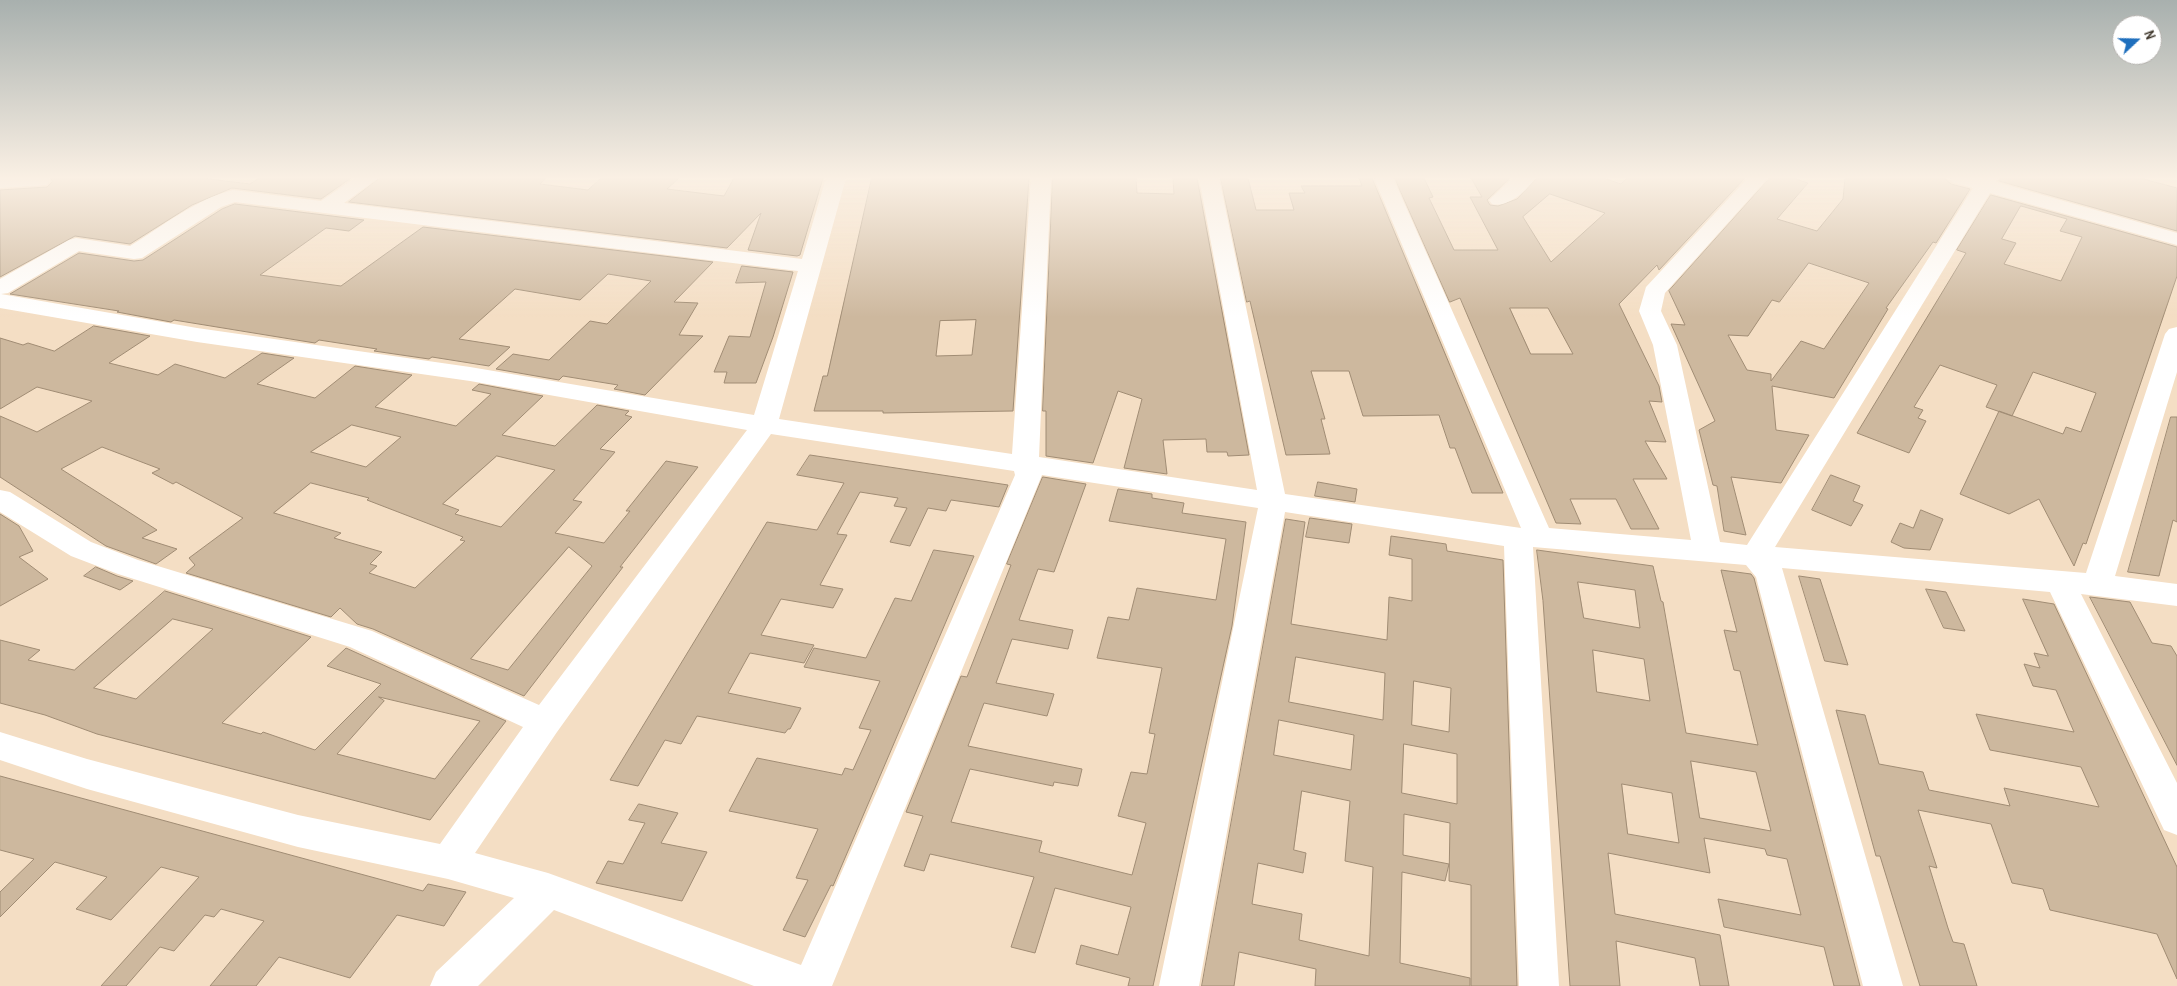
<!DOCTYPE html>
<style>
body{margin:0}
#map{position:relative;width:2177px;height:986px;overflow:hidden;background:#f4dec4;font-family:"Archivo Narrow",sans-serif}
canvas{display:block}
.north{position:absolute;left:2112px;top:15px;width:50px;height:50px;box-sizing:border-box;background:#fff;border:1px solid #b3b0ac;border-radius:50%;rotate:69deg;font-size:14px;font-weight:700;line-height:20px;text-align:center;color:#423a2f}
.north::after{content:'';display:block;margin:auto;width:18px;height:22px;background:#1f6fbd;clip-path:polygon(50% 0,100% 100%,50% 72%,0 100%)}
</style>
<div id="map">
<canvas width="2177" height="986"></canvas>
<div class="north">N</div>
</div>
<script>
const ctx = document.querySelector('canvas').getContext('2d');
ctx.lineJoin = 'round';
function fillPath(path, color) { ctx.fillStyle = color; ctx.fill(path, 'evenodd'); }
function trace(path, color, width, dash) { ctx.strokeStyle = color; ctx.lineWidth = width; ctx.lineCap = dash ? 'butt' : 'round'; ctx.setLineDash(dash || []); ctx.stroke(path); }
const building = new Path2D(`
 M 51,178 L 201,178 L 250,184 L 259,178 L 351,178 L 321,199 L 232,188 L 192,205 L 130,244 L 75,236 L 0,277 L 0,190 L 47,187 L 52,182 Z
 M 380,178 L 546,178 L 540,184 L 588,190 L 601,178 L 679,178 L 667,189 L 724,196 L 734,178 L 823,178 L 800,255 L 797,256 L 748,250 L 761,213 L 727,248 L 349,202 Z
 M 872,178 L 1029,178 L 1013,411 L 883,413 L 883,411 L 814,411 L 823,376 L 827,376 ZM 976,320 L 972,355 L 936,356 L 940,321 Z
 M 1053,178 L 1136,178 L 1137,193 L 1174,194 L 1173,178 L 1197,178 L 1249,455 L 1228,456 L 1227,452 L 1207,452 L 1206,439 L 1163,440 L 1167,474 L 1124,468 L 1142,399 L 1118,391 L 1093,463 L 1046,456 L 1046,411 L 1043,411 Z
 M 1221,178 L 1248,178 L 1256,210 L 1294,210 L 1289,193 L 1305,193 L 1301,186 L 1362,186 L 1359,178 L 1372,178 L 1503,493 L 1472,493 L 1455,448 L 1450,448 L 1439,415 L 1363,416 L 1349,371 L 1311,371 L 1325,419 L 1321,419 L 1330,454 L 1286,455 L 1250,301 L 1247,302 Z
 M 1395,178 L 1424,178 L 1433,197 L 1429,198 L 1454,250 L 1498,250 L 1470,197 L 1482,197 L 1471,178 L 1510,178 L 1487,200 L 1490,205 L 1498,206 L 1517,199 L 1537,178 L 1604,178 L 1621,184 L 1627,178 L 1745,178 L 1659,270 L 1657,265 L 1619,304 L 1659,386 L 1662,402 L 1649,401 L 1666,442 L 1645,441 L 1667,479 L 1633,479 L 1659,529 L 1631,529 L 1616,499 L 1570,499 L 1581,524 L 1556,523 L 1460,298 L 1450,302 ZM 1550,194 L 1605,213 L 1551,262 L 1523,217 ZM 1510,308 L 1548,308 L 1573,354 L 1531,354 Z
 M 1770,178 L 1793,178 L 1808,183 L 1777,219 L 1817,231 L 1843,199 L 1845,178 L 1944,178 L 1951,184 L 1970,189 L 1936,243 L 1933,242 L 1886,308 L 1888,309 L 1834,398 L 1772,386 L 1776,430 L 1809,435 L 1781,483 L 1731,477 L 1746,535 L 1724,531 L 1717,486 L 1713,485 L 1699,430 L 1715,421 L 1671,324 L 1685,325 L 1669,291 ZM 1809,263 L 1869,283 L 1824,349 L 1801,341 L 1771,381 L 1771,374 L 1747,370 L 1728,335 L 1748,336 L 1772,300 L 1779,302 Z
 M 2000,178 L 2140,178 L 2177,188 L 2177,231 L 1999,181 Z
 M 1991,195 L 2177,247 L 2177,276 L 2086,544 L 2083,543 L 2074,566 L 2039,499 L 2009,514 L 1960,494 L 1999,411 L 2063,434 L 2066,427 L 2081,432 L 2096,393 L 2033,372 L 2012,416 L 1986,407 L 1997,385 L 1940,365 L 1914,407 L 1923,410 L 1918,418 L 1926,421 L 1909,453 L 1857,433 L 1966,253 L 1957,250 ZM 2021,206 L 2067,219 L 2060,231 L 2082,237 L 2061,281 L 2004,264 L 2016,243 L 2002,239 Z
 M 235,204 L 364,220 L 349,231 L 326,228 L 260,275 L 341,286 L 423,227 L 713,262 L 674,302 L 698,303 L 679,335 L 703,336 L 645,395 L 614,389 L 618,385 L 563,376 L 559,380 L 496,369 L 513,354 L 549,360 L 590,321 L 607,324 L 651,281 L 608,274 L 580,300 L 515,289 L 459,339 L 510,347 L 489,366 L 432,357 L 429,359 L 374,351 L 377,349 L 319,340 L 315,343 L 174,320 L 171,322 L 117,312 L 119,311 L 10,294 L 79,253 L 134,261 L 143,260 L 222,209 Z
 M 742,266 L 793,272 L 773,337 L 756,383 L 724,383 L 727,372 L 714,372 L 729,336 L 750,337 L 766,282 L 736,283 Z
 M 94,326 L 150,336 L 109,363 L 158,375 L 175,364 L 225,378 L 262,353 L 294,358 L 257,384 L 315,398 L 355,366 L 412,375 L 375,407 L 456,426 L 491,394 L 472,390 L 479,384 L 543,396 L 502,435 L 555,446 L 597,405 L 629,411 L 625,415 L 632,417 L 600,449 L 615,452 L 573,500 L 582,502 L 555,533 L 604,543 L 630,511 L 626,511 L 666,461 L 698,467 L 620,567 L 623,567 L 524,696 L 373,629 L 357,624 L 340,608 L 331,617 L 186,573 L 195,565 L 189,558 L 243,518 L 176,482 L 173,484 L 152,473 L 160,469 L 102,447 L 61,469 L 157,530 L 142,538 L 177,549 L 156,564 L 106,546 L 0,477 L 0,416 L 37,432 L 92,401 L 37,387 L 0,409 L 0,338 L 23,345 L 28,343 L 54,351 ZM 352,425 L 401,437 L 366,467 L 311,452 ZM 497,456 L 555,470 L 501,527 L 455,514 L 459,510 L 443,504 ZM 311,483 L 369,498 L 367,500 L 463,537 L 460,540 L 465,541 L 415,588 L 369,573 L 377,566 L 370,564 L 382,552 L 334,538 L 341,533 L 274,513 ZM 569,547 L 592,566 L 508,670 L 471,659 Z
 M 2171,417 L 2177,417 L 2177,522 L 2173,520 L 2159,576 L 2128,572 Z
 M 810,455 L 1008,485 L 999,507 L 951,500 L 946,511 L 928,508 L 910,546 L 890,542 L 907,508 L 894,506 L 898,498 L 860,492 L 837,534 L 847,535 L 820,585 L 843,589 L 833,608 L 781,599 L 761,635 L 814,645 L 804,663 L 750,653 L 728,693 L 801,708 L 790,729 L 788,729 L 785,733 L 697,716 L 681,744 L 665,740 L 638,786 L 610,780 L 767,522 L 817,530 L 844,483 L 797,475 Z
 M 1831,475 L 1860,486 L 1853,501 L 1863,505 L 1851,526 L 1812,510 Z
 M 1043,477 L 1086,484 L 1054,572 L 1038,569 L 1019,620 L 1073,630 L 1068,649 L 1012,639 L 996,683 L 1054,694 L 1047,716 L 984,703 L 968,746 L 1082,769 L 1078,786 L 1054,782 L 1053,786 L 970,769 L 951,822 L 1042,841 L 1039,852 L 1132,875 L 1146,823 L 1118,816 L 1131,772 L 1147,774 L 1155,734 L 1149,733 L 1162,668 L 1097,658 L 1108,617 L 1129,620 L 1137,588 L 1216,600 L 1226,539 L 1109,521 L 1118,489 L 1152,494 L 1152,498 L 1184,503 L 1182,513 L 1246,522 L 1232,626 L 1153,986 L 1128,986 L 1130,978 L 1076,964 L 1081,945 L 1118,955 L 1131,907 L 1055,888 L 1035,953 L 1011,947 L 1034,877 L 930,854 L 924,871 L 904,866 L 923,816 L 906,812 L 961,676 L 967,677 L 1011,565 L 1007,564 Z
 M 1318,482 L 1357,489 L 1355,502 L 1315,496 Z
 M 1921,510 L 1943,519 L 1930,550 L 1904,548 L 1891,542 L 1900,523 L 1913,528 Z
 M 0,514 L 19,526 L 33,551 L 19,557 L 48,579 L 0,606 Z
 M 1310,518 L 1352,524 L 1349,543 L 1306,537 Z
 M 1286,519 L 1305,522 L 1291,624 L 1387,640 L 1389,597 L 1412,601 L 1412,559 L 1389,555 L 1391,536 L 1446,544 L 1447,551 L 1503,560 L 1517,986 L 1471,986 L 1471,885 L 1449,881 L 1450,823 L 1404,814 L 1403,855 L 1449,864 L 1445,881 L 1402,872 L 1400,963 L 1470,978 L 1470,986 L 1315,986 L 1316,969 L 1239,952 L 1234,986 L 1202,986 ZM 1296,657 L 1385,673 L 1383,720 L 1289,702 ZM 1414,681 L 1451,688 L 1449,732 L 1412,725 ZM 1279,720 L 1354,735 L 1351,770 L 1274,755 ZM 1404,744 L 1457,754 L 1457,804 L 1402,793 ZM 1302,791 L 1350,801 L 1345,861 L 1373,867 L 1369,956 L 1299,940 L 1302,914 L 1252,904 L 1258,863 L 1303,873 L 1306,853 L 1294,850 Z
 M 934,550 L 974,556 L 833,886 L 831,885 L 805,937 L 783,930 L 808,880 L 796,878 L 818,829 L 729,811 L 757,758 L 842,775 L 845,768 L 853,770 L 871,730 L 859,728 L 880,681 L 804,667 L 814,648 L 866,658 L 895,598 L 911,601 Z
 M 1537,550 L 1653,566 L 1661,601 L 1663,602 L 1686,733 L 1758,745 L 1740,671 L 1734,670 L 1724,630 L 1737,632 L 1721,570 L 1751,574 L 1754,578 L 1860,986 L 1834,986 L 1824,947 L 1724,927 L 1718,899 L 1801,915 L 1787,859 L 1767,855 L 1765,849 L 1704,838 L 1710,873 L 1608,853 L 1615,914 L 1720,935 L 1729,986 L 1700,986 L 1695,958 L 1616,941 L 1620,986 L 1570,986 L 1543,601 ZM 1578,582 L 1635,590 L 1640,628 L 1584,618 ZM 1593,650 L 1644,659 L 1650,701 L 1597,692 ZM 1691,761 L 1756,772 L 1771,831 L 1700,818 ZM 1622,784 L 1672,793 L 1679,843 L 1628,834 Z
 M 96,567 L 117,576 L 133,581 L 120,590 L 84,576 Z
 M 1799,576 L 1820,579 L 1848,665 L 1825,661 Z
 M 1926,589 L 1946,592 L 1965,631 L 1944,628 Z
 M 165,591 L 311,637 L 222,723 L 261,734 L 263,732 L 315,750 L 381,684 L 327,666 L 346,648 L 506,721 L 430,820 L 97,734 L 45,715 L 0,703 L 0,640 L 40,650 L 28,660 L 74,670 ZM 173,619 L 213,629 L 136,699 L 94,688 ZM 379,697 L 480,721 L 435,779 L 337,754 L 384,701 Z
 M 2090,597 L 2130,602 L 2152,643 L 2171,646 L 2177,656 L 2177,765 Z
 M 2023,599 L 2054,604 L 2177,867 L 2177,979 L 2157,934 L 2050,910 L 2043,889 L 2012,883 L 1991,824 L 1918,810 L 1937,868 L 1929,866 L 1948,928 L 1953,942 L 1964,944 L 1977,986 L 1920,986 L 1880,856 L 1876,856 L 1836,710 L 1865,715 L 1879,764 L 1923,772 L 1929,790 L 2010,806 L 2004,788 L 2099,807 L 2081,767 L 1990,750 L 1976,714 L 2074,732 L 2056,690 L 2033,686 L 2024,664 L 2040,668 L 2034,653 L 2048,656 Z
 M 0,776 L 423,891 L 428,884 L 466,892 L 444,926 L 397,915 L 350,978 L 279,957 L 256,986 L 210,986 L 264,921 L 221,909 L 214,917 L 205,915 L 174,951 L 160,947 L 126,986 L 101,986 L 199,877 L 161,867 L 111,920 L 76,909 L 107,877 L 55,862 L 0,917 L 0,892 L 34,859 L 0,850 Z
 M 639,804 L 678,813 L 661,843 L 707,852 L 682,901 L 596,883 L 608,861 L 623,864 L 645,823 L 629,820 Z`);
fillPath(building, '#cdb89e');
trace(building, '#a08c74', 1);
fillPath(new Path2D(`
 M 0,178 L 48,178 L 50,181 L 47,185 L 0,188 Z
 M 355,178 L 378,178 L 344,203 L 802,259 L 826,178 L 846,178 L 779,419 L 1012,454 L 1031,178 L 1051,178 L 1039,457 L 1257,490 L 1199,178 L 1219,178 L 1285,494 L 1521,528 L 1374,178 L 1393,178 L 1549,528 L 1691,540 L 1653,345 L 1639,311 L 1646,287 L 1748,178 L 1768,178 L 1665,293 L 1661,311 L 1677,345 L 1720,542 L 1747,545 L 1973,188 L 1952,182 L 1950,178 L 1998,178 L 1996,182 L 2177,233 L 2177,245 L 1990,193 L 1775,547 L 2086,573 L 2165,334 L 2169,329 L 2177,327 L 2177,372 L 2115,576 L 2177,584 L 2177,606 L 2081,594 L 2177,783 L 2177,835 L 2164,830 L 2050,592 L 1782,568 L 1903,986 L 1863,986 L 1756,577 L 1746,565 L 1533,547 L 1559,986 L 1519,986 L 1504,546 L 1285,512 L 1199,986 L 1159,986 L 1258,508 L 1042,475 L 832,986 L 754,986 L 554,910 L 478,986 L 430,986 L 436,972 L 514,898 L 448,879 L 298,847 L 87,789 L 0,760 L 0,732 L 87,759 L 298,815 L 440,844 L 523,727 L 350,647 L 118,574 L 71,556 L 0,512 L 0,490 L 10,492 L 91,542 L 138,560 L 372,631 L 539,705 L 747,430 L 470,381 L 197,342 L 0,308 L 0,279 L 69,240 L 76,238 L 130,246 C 163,226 196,199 233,190 L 321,201 ZM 235,202 L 798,271 L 754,415 L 470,367 L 197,328 L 1,294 L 8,293 L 79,251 L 134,259 L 142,258 L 221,207 ZM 771,434 L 1014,471 L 1015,475 L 801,965 L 548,873 L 475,853 L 557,732 Z
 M 1513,178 L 1535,178 C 1527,191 1507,208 1492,204 L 1489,200 Z`), '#fff');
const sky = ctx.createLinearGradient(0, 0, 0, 317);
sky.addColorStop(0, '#a8b0ae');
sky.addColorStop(0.56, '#faf0e4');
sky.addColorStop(1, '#faf0e400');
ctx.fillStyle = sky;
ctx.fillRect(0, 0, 2177, 317);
</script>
